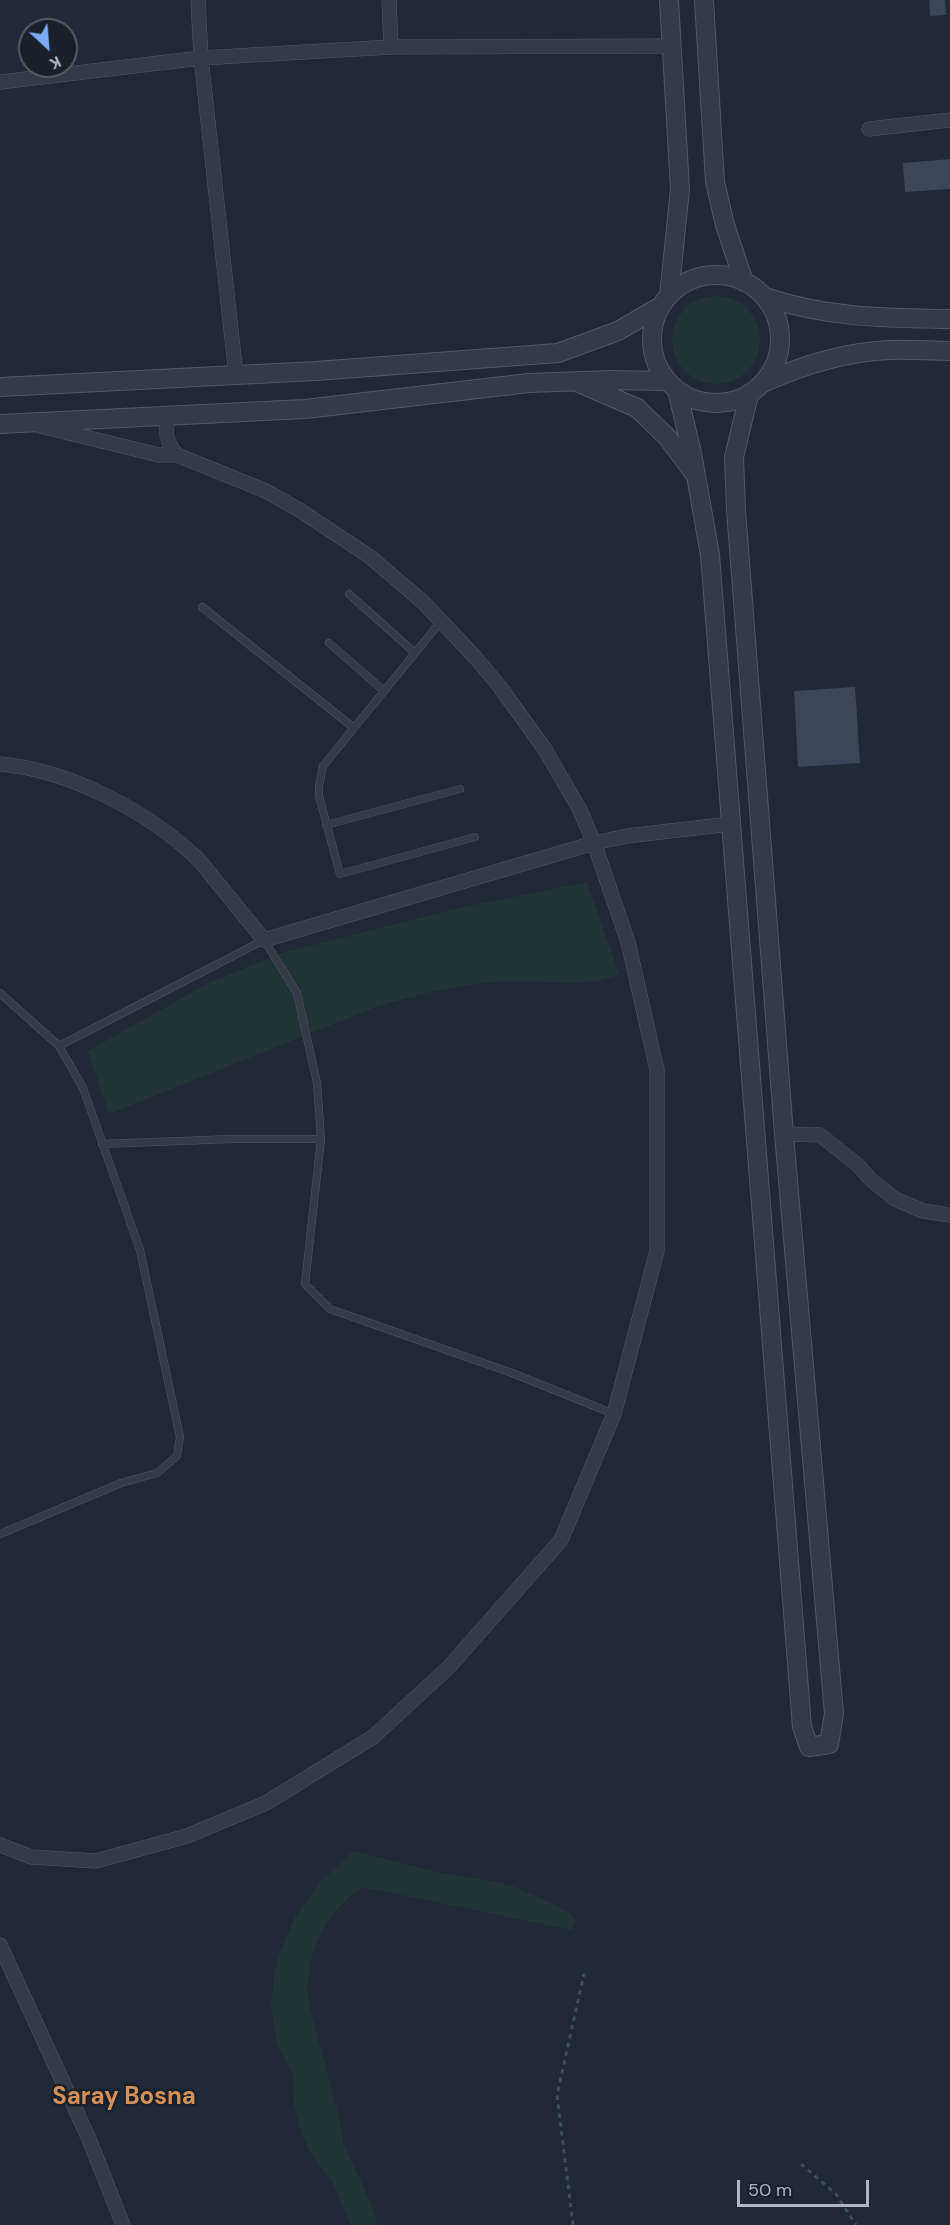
<!DOCTYPE html>
<style>
body{margin:0}
#map{position:relative;width:950px;height:2225px;overflow:hidden;background:#1f2937;font-family:"DM Sans",sans-serif}
canvas{display:block}
.north{position:absolute;left:18px;top:18px;width:60px;height:60px;box-sizing:border-box;background:#18202c;border:2px solid #545c69;border-radius:50%;rotate:154deg;font-size:16px;font-weight:700;line-height:24px;text-align:center;color:#adb6c5}
.north::after{content:'';display:block;margin:auto;width:21px;height:27px;background:#7dabfa;clip-path:polygon(50% 0,100% 100%,50% 72%,0 100%)}
.scale{position:absolute;left:737px;top:2180px;width:132px;height:27px;box-sizing:border-box;border:3px solid #adb6c5;border-top:0;padding-left:8px;font-size:18px;line-height:21px;white-space:nowrap;color:#adb6c5;-webkit-text-stroke:4px #18202c;paint-order:stroke}
</style>
<div id="map">
<canvas width="950" height="2225"></canvas>
<div class="north">K</div>
<div class="scale">50 m</div>
</div>
<script>
const ctx = document.querySelector('canvas').getContext('2d');
ctx.lineJoin = 'round';
function fillPath(path, color) { ctx.fillStyle = color; ctx.fill(path, 'evenodd'); }
function trace(path, color, width, dash) { ctx.strokeStyle = color; ctx.lineWidth = width; ctx.lineCap = dash ? 'butt' : 'round'; ctx.setLineDash(dash || []); ctx.stroke(path); }
function label(font, color, halo, rows, align = 'center') {
  ctx.font = font + ' "DM Sans",sans-serif'; ctx.lineWidth = 5; ctx.setLineDash([]); ctx.textBaseline = 'middle'; ctx.strokeStyle = halo; ctx.fillStyle = color; for (const [text, x, y, turn = 0] of rows) {
    ctx.save(); ctx.translate(x, y); ctx.rotate((+turn || 0) * Math.PI / 180); ctx.textAlign = isNaN(turn) ? turn : align; if (halo) ctx.strokeText(text, 0, 0); ctx.fillText(text, 0, 0); ctx.restore();
  }
}
fillPath(new Path2D(`
 M672 340a44 44 0 1 1 88 0a44 44 0 1 1-88 0Z
 M 587,882 L 619,974 C 582,990 543,979 504,981 C 460,984 418,994 376,1007 L 109,1114 L 88,1051 L 205,985 L 278,954 L 468,906 Z
 M 354,1851 L 445,1874 L 492,1881 L 515,1887 L 555,1905 L 571,1914 L 576,1921 L 572,1930 L 362,1887 C 323,1915 305,1953 308,2001 L 338,2113 L 344,2145 L 369,2199 L 378,2225 L 351,2225 L 333,2183 L 311,2154 L 303,2137 L 294,2105 L 293,2075 L 277,2044 L 271,2009 L 274,1974 L 279,1954 L 295,1917 L 321,1881 Z`), '#213538');
fillPath(new Path2D(`
 M 929,0 L 945,0 L 946,15 L 930,16 Z
 M 950,159 L 950,189 L 905,192 L 903,163 Z
 M 855,687 L 860,763 L 798,767 L 794,691 Z`), '#3b4758');
const service = new Path2D(`
 M 349,594 L 415,653
 M 202,607 L 354,728
 M 442,620 L 323,766 L 319,786 L 319,796 L 340,874 L 475,837
 M 329,643 L 384,691
 M 326,825 L 460,789
 M 0,993 L 59,1046 L 83,1088 L 140,1250 L 180,1437 L 177,1456 L 157,1473 L 121,1483 L 0,1534
 M 59,1046 L 264,940 L 297,993 L 317,1083 L 321,1139 L 305,1284 L 330,1309 L 512,1373 L 614,1414
 M 102,1144 L 232,1139 L 321,1139`);
const minor = new Path2D(`
 M 198,0 L 201,58 L 236,375
 M 389,0 L 391,47
 M 0,82 L 201,58 L 391,47 L 672,46
 M 869,129 L 950,120
 M 169,415 C 164,431 166,443 177,455
 M 0,764 C 69,770 147,811 197,858 C 205,866 212,877 220,886 C 235,904 249,922 264,940 L 594,843 L 627,836 L 730,824
 M 784,1134 L 820,1135 L 859,1166 L 870,1179 L 895,1199 L 923,1211 L 950,1215
 M 0,1845 L 31,1857 L 96,1861 L 187,1836 L 266,1803 L 373,1737 L 449,1667 L 561,1540 L 614,1414 L 657,1251 L 657,1070 L 628,942 L 594,843 L 580,810 L 544,748 L 500,687 L 475,657 L 423,602 L 369,556 L 301,511 L 266,491 L 177,455 L 159,455 L 40,426
 M 0,1945 L 89,2139 L 123,2225`);
const tertiary = new Path2D(`
 M 669,0 L 680,189 L 669,296
 M 704,0 L 715,182 L 725,225 L 744,282
 M652 339a64 64 0 1 1 128 0a64 64 0 1 1-128 0Z
 M 765,297 C 829,318 884,318 950,319
 M 579,383 L 637,408 L 667,437 L 694,473
 M 763,383 C 803,365 845,352 889,350 C 909,349 930,351 950,351
 M 0,387 L 316,371 L 558,353 L 618,331 L 661,306
 M 677,390 L 692,453 L 710,555 L 802,1727 L 809,1747 L 829,1744 L 834,1714 L 784,1134 L 736,510 L 734,457 L 749,395
 M 0,424 L 305,409 L 529,383 L 610,380 L 667,381`);
trace(service, '#505966', 8);
trace(minor, '#505966', 15);
trace(tertiary, '#505966', 20);
trace(new Path2D(`
 M 801,2164 L 836,2194 L 856,2225
 M 573,2225 L 557,2095 L 584,1974`), '#3c5153', 3, [4.5, 4.5]);
trace(service, '#333b48', 7);
trace(minor, '#333b48', 14);
trace(tertiary, '#333b48', 18);
label('bold 24px', '#d59057', '#18202c', [
 ["Saray Bosna",124,2098]
]);
</script>
